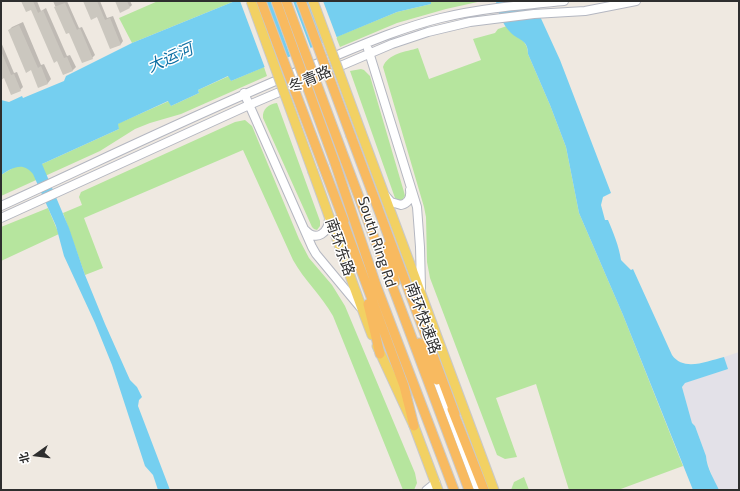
<!DOCTYPE html>
<meta charset="utf-8">
<style>
body{margin:0}
#map{position:relative;width:740px;height:491px;overflow:hidden;background:#efe9e1;font-family:"Exo 2","Noto Sans SC",sans-serif}
canvas{display:block}
.frame{position:absolute;inset:0;border:2px solid #2e2e2e;pointer-events:none}
.north{position:absolute;left:16px;top:435px;width:40px;height:40px;-webkit-text-stroke:3px #fff;paint-order:stroke;rotate:256deg;font-size:11px;font-weight:700;line-height:16px;text-align:center;color:#2e2e2e}
.north::after{content:'';display:block;margin:auto;width:14px;height:18px;background:#2e2e2e;clip-path:polygon(50% 0,100% 100%,50% 72%,0 100%)}
</style>
<div id="map">
<canvas width="740" height="491"></canvas>
<div class="frame"></div>
<div class="north">北</div>
</div>
<script>
const ctx = document.querySelector('canvas').getContext('2d');
ctx.lineJoin = 'round';
function fillPath(path, color) { ctx.fillStyle = color; ctx.fill(path, 'evenodd'); }
function trace(path, color, width, dash) { ctx.strokeStyle = color; ctx.lineWidth = width; ctx.lineCap = dash ? 'butt' : 'round'; ctx.setLineDash(dash || []); ctx.stroke(path); }
function label(font, color, halo, rows, align = 'center') {
  ctx.font = font + ' "Exo 2","Noto Sans SC",sans-serif'; ctx.lineWidth = 3; ctx.setLineDash([]); ctx.textBaseline = 'middle'; ctx.strokeStyle = halo; ctx.fillStyle = color; for (const [text, x, y, turn = 0] of rows) {
    ctx.save(); ctx.translate(x, y); ctx.rotate((+turn || 0) * Math.PI / 180); ctx.textAlign = isNaN(turn) ? turn : align; if (halo) ctx.strokeText(text, 0, 0); ctx.fillText(text, 0, 0); ctx.restore();
  }
}
fillPath(new Path2D(`
 M 739,352 L 739,490 L 719,490 L 714,482 L 707,461 L 706,456 L 695,426 L 692,423 L 682,387 L 684,383 L 727,369 L 724,357 Z`), '#e3e1e8');
fillPath(new Path2D(`
 M 158,1 L 235,1 L 132,43 L 119,18 Z
 M 431,1 L 482,1 L 446,9 L 397,23 L 340,47 L 336,37 L 397,12 L 431,4 Z
 M 507,26 C 514,38 528,38 528,54 L 550,105 L 566,147 L 579,213 L 623,315 L 683,466 L 618,490 L 569,490 L 536,384 L 496,398 L 517,457 L 505,459 L 497,455 L 430,278 L 427,262 L 426,217 L 424,207 L 383,67 C 388,53 406,52 418,48 L 429,79 L 481,60 L 473,39 L 495,33 L 498,29 Z
 M 264,67 L 267,76 L 181,114 L 150,123 L 135,129 L 100,151 L 1,196 L 1,175 L 16,166 L 42,164 L 119,129 L 117,124 L 169,101 L 171,106 L 199,93 L 198,90 L 229,76 L 231,81 Z
 M 361,69 L 364,70 L 370,76 L 404,192 L 405,196 L 402,200 L 398,201 L 395,198 L 350,71 Z
 M 277,103 L 320,221 L 320,226 L 317,230 L 314,229 L 312,227 L 263,118 C 262,109 269,104 277,103 Z
 M 245,120 L 252,126 L 299,239 L 309,258 L 332,285 L 345,306 L 415,473 L 417,483 L 414,490 L 403,490 L 333,316 C 322,296 304,280 293,260 L 243,150 L 84,218 L 103,268 L 85,275 L 63,213 L 82,205 L 79,197 L 81,192 L 235,122 Z
 M 48,208 L 59,234 L 1,261 L 1,227 Z
 M 524,477 L 529,490 L 511,490 L 514,482 Z`), '#b6e59e');
fillPath(new Path2D(`
 M 235,1 L 431,1 L 431,4 L 397,12 L 231,81 L 228,76 L 198,90 L 199,93 L 171,106 L 168,101 L 118,124 L 119,129 L 42,164 L 69,228 L 85,275 L 105,324 L 130,380 L 137,387 L 142,397 L 139,400 L 138,406 L 170,490 L 158,490 L 153,475 L 145,466 L 112,365 L 95,323 L 64,256 L 56,226 L 33,174 C 23,161 12,168 1,175 L 1,100 L 9,102 L 22,96 L 23,98 L 64,81 L 66,76 L 132,43 Z
 M 496,1 L 533,1 L 560,60 L 611,193 L 603,197 L 601,205 L 605,220 L 608,220 C 613,232 619,246 621,260 L 631,270 L 633,269 L 672,355 C 684,372 707,361 724,357 L 728,369 L 685,383 L 682,387 L 692,423 L 695,426 L 706,456 C 707,469 714,479 719,490 L 693,490 L 623,315 L 579,213 L 566,147 L 550,105 L 528,54 C 528,40 520,41 511,33 C 503,25 497,12 496,1 Z`), '#75cff0');
fillPath(new Path2D(`
 M 240,1 L 256,1 L 278,63 L 265,68 Z
 M 271,1 L 293,1 L 311,49 L 291,58 Z
 M 308,1 L 323,1 L 337,38 L 324,44 Z`), '#efe9e1');
fillPath(new Path2D(`
 M 22,1 L 37,1 L 41,11 L 46,8 L 67,56 L 70,55 L 76,67 L 73,70 L 64,74 L 32,9 Z
 M 53,1 L 67,1 L 79,28 L 82,27 L 95,55 L 92,58 L 70,32 L 67,33 Z
 M 84,1 L 100,1 L 107,18 L 113,16 L 123,41 L 121,44 L 111,48 L 97,16 Z
 M 116,1 L 130,1 L 132,5 L 130,7 Z
 M 23,22 L 41,65 L 44,64 L 51,79 L 48,83 L 39,86 L 32,69 L 9,30 L 12,27 Z
 M 1,42 L 14,73 L 17,72 L 23,87 L 20,90 L 5,77 L 1,77 Z`), '#0003');
fillPath(new Path2D(`
 M 21,1 L 33,1 L 38,13 L 43,10 L 64,58 L 67,57 L 73,71 L 63,75 L 57,61 L 54,63 L 31,10 L 26,12 Z
 M 83,1 L 97,1 L 105,20 L 110,18 L 121,45 L 110,49 L 97,17 L 91,20 Z
 M 115,1 L 127,1 L 130,8 L 120,13 Z
 M 65,3 L 77,30 L 80,28 L 93,59 L 82,63 L 69,33 L 66,34 L 54,7 Z
 M 19,25 L 38,68 L 41,66 L 48,84 L 38,88 L 31,70 L 26,73 L 8,30 Z
 M 1,51 L 11,75 L 14,74 L 21,91 L 11,95 L 4,78 L 1,80 Z`), '#cbc7bf');
const minor = new Path2D(`
 M 435,378 L 477,490`);
const tertiary = new Path2D(`
 M 426,490 L 436,482`);
const secondary = new Path2D(`
 M 368,49 L 417,207 L 420,247 L 421,288
 M 244,93 L 312,247 L 316,254 L 360,307
 M 385,195 L 391,202 L 401,205 C 409,203 411,197 410,190
 M 1,206 C 104,159 206,109 311,66 C 353,49 396,29 441,18 C 482,8 523,5 564,1
 M 1,218 L 249,105 L 392,44 L 428,32 L 470,22 L 534,14 L 585,11 L 636,1
 M 305,230 C 317,243 329,232 329,218`);
const primary = new Path2D(`
 M 361,132 L 494,490
 M 313,172 C 333,226 351,281 372,335
 M 377,346 L 414,426 L 438,490`);
const trunk = new Path2D(`
 M 351,136 L 378,208
 M 345,160 L 469,490
 M 335,163 L 376,285 L 454,490
 M 324,168 L 344,221
 M 376,203 L 455,414
 M 341,216 L 404,386 L 414,426
 M 387,246 L 395,282
 M 368,304 L 380,354
 M 419,343 L 437,380
 M 452,409 L 484,490`);
trace(minor, '#b4b7c1', 8);
trace(tertiary, '#b4b7c1', 9);
trace(secondary, '#b4b7c1', 10);
trace(primary, '#c9c9c9', 11);
trace(trunk, '#c9c9c9', 11);
trace(minor, '#fff', 5.5);
trace(tertiary, '#fff', 7);
trace(secondary, '#fff', 8);
trace(primary, '#f2d163', 9);
trace(trunk, '#f8ba60', 9);
const primaryBridge = new Path2D(`
 M 251,1 L 313,172
 M 313,1 L 361,132`);
const trunkBridge = new Path2D(`
 M 261,1 L 324,168
 M 276,1 L 335,163
 M 286,1 L 345,160
 M 301,1 L 351,136`);
trace(primaryBridge, '#c9c9c9', 11, []);
trace(trunkBridge, '#c9c9c9', 11, []);
trace(primaryBridge, '#f2d163', 9);
trace(trunkBridge, '#f8ba60', 9);
label('15px', '#2e2e2e', '#fff', [
 ["冬青路",310,79,-23],
 ["South Ring Rd",377,242,72],
 ["南环东路",340,247,71],
 ["南环快速路",423,318,70]
]);
label('italic 16px', '#0d6fa3', '#fff', [
 ["大运河",170,58,-24]
]);
</script>
